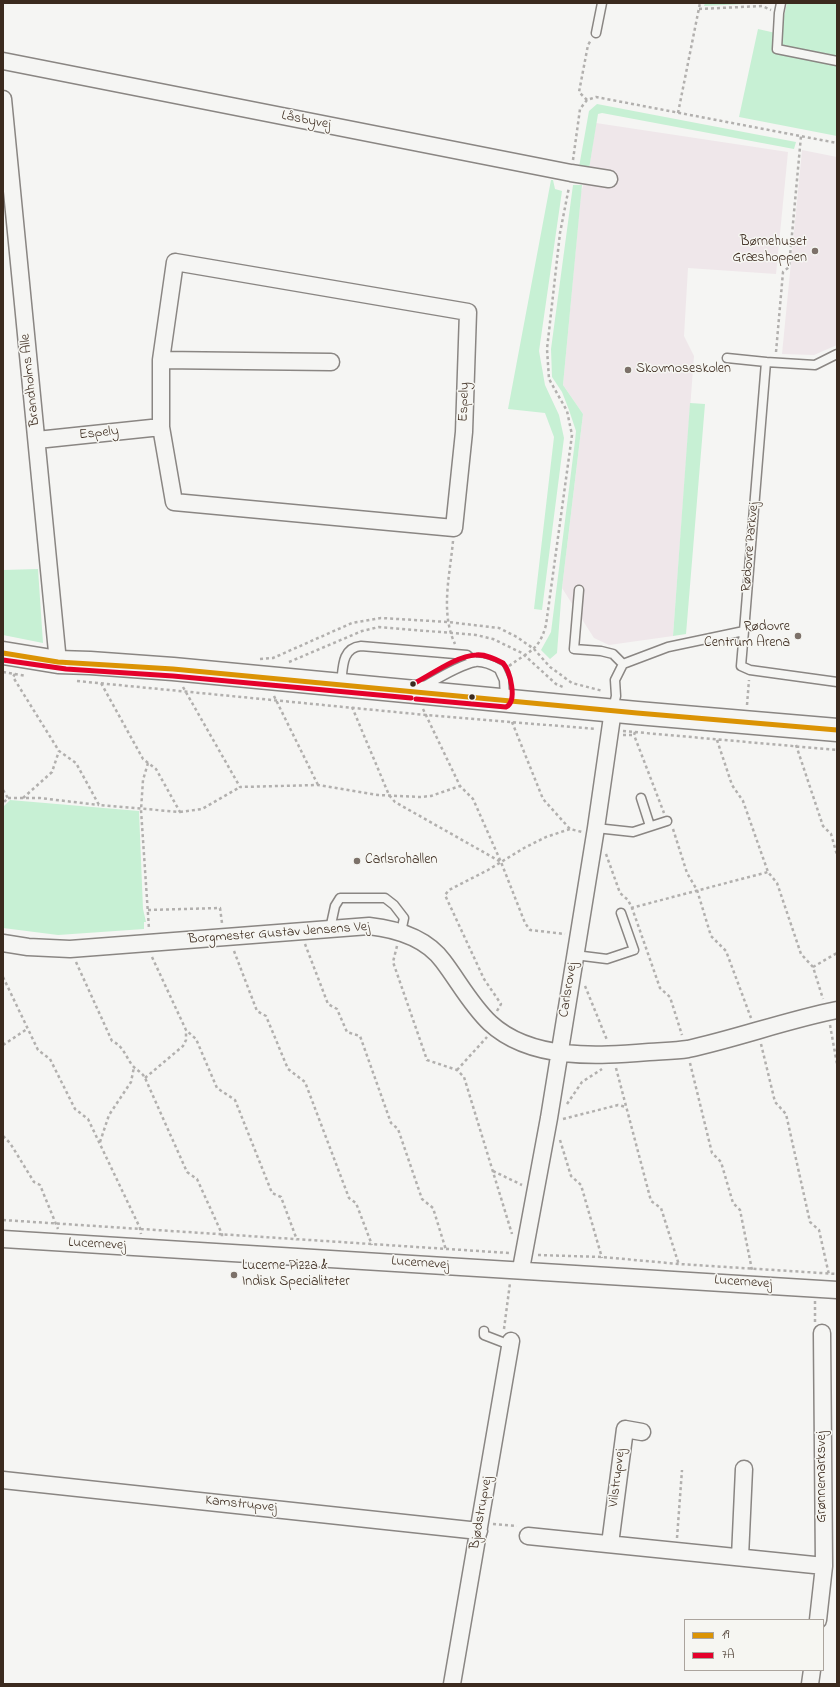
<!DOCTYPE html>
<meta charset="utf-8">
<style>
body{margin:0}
#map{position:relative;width:840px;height:1687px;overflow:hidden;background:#f5f5f3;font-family:"Indie Flower",sans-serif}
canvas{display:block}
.frame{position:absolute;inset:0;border:4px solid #3b2a1e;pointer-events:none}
.legend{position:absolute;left:684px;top:1619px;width:140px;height:52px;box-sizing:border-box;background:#f6f6f2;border:1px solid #aba49d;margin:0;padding:5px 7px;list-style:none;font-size:12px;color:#3b2a1e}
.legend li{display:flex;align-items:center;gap:8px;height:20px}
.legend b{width:20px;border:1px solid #aba49d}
</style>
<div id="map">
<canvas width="840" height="1687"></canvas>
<div class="frame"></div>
<ul class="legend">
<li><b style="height:5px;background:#db9304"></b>19</li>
<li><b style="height:5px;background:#e4002b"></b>7A</li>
</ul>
</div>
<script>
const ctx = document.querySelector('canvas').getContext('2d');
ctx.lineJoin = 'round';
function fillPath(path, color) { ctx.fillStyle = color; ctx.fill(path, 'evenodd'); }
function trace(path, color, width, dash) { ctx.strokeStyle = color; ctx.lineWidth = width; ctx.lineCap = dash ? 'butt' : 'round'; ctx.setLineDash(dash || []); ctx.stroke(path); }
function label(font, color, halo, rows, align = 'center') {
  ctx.font = font + ' "Indie Flower",sans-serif'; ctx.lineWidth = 3; ctx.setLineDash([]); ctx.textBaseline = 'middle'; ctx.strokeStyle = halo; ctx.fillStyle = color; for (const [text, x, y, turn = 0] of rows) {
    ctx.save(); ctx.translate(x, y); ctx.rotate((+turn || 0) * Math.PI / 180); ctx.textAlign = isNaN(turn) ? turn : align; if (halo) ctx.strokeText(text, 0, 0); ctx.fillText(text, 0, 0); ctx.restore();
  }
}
fillPath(new Path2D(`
 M 596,123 L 788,152 L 776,274 L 688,268 L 684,336 L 694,356 L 673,636 L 609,645 L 594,638 L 562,588 L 583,414 L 563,385 L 581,192 L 589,169 Z
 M 802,150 L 837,157 L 837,345 L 814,355 L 782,354 Z`), '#efe7ea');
fillPath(new Path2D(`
 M 705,3 L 765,3 L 704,6 Z
 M 787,3 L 837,3 L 837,136 L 739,117 L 758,29 L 780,34 Z
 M 597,104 L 796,142 L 794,149 L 602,113 L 598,114 L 589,169 L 579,167 L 589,111 Z
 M 551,180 L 553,180 L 555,189 L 562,191 L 539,351 L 545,385 L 559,415 L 564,438 L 542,610 L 534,609 L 554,437 L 545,413 L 508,409 Z
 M 573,185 L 582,185 L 563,385 L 583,414 L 562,588 L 557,653 L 550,659 L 541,650 L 551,632 L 575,441 L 576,431 L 569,410 L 562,392 L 552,377 L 551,349 Z
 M 690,403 L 705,404 L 686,634 L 673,636 Z
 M 38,569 L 43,643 L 3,635 L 3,570 Z
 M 10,800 L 139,811 L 143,909 L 146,922 L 144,922 L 144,929 L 58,935 L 3,928 L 3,807 Z`), '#c7f0d4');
const lane = new Path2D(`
 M 781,3 L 779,13 L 777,49 L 837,61
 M 596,33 L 602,3
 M 727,358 L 766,362
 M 579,590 L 574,649 L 601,651 L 613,654 L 623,664
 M 744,631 L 741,666 L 750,670 L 837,682
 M 341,685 C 343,669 341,648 361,646 L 467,655 L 475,662
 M 423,687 C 437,679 459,665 475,662 C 484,661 492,665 499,669 L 504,680 L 505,699
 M 613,709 L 616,696 L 615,680 L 623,664 L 668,647 L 744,631 L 766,362 L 815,365 L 837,354
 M 641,798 L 650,826
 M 596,828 L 633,832 L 667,821
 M 330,929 L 335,906 L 340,898 L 385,898 L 394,905 L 404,918 L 401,932
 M 575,955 L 607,959 L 634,950 L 621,913
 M 484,1331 L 484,1335 L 510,1345`);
const street = new Path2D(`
 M 3,61 L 571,173 L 609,179
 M 3,99 L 58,662
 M 175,262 L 468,312 L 464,432 L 454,528 L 174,502 L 161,427 L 161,360 Z
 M 161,360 L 331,362
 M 37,440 L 161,427
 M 3,943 L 28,947 L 70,949 L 369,926 C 396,929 426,938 443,961 C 459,982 471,1005 490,1023 C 531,1061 598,1056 649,1052 C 662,1051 675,1051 688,1049 C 738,1038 787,1020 837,1010
 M 3,1239 L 837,1290
 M 521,1269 L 549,1118 L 596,828 L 613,710
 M 3,1480 L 479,1531
 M 528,1536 L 824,1566
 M 610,1544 L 625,1429 L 642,1432
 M 740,1557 L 744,1469
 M 818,1620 L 824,1566 L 822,1333
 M 452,1684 L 511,1341
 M 810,1684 L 812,1670`);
const secondary = new Path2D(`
 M 3,653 L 58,662 L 90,663 L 173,669 L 637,713 L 837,730`);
trace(lane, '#8a8683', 11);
trace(street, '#8a8683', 19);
trace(secondary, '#8a8683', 25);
trace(new Path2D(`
 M 699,9 L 762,6 L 771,10
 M 587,100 L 579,92 L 588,45 L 591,40
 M 678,113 L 700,3
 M 573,160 L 580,109 L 587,100 L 596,97 L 837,143
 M 776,352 L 783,272 L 789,267 L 801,136
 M 453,541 C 450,575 440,612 455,644
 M 260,659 L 273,658 L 352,623 L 381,618 L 448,622 L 499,628 L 517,637 L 534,649 L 550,667 L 572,683 L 603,691
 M 289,662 L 362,631 L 379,627 L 476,635 L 493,639 L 522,653 L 556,684 L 565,688
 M 509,666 C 529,651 539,651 546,625 L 572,435 L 567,411 L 549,379 L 547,349 L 560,233 L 569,187
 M 3,672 L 26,676
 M 15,674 L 13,677 L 59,751 L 76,763 L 99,805 L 180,812 L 156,769 L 143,759 L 101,683
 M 77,681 L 426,715 L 596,729
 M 183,687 L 240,787 L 318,785 L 378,795 L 420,797 L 431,796 L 460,786
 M 274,696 L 318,785
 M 747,705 L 749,680
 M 352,707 L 389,795 L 395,802 L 501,862
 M 423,709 L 460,786 L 473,799 L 501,862 L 525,923 L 530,930 L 565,934
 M 512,722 L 543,799 L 570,829 L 582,832
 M 623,731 L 837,750
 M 635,732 L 634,735 L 664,813
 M 623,735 L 634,735
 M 717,740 L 732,785 L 743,801 L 768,872 L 777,883 L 801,954 L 813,967 L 823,999
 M 796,745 L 823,826 L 831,834 L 837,855
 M 148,763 L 143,780 L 141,810 L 149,929
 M 3,790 L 8,798 L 3,803
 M 8,798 L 40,798 L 99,805
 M 23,798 L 52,772 L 59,751
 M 180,812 L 202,809 L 240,787
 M 673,829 L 687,873 L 697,890 L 711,936 L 726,951 L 751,1018
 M 606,854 L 620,893 L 628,900 L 632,908 L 660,988 L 670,997 L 682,1035
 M 631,908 L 768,872
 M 148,910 L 220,908 L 222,923
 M 305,944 L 328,1004 L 337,1009 L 347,1032 L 360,1036 L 391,1123 L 398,1129 L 422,1199 L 433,1208 L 446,1250
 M 397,946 L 393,962 L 427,1060 L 457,1070 L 464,1077 L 512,1234
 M 234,951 L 257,1011 L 266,1016 L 288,1069 L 305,1082 L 349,1198 L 356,1203 L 372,1245
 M 152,957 L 186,1030 L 196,1039 L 217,1088 L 235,1100 L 272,1193 L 281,1197 L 297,1240
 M 76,962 L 112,1041 C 123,1046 125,1055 132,1065 C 136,1070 142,1072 145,1078 L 187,1172 L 197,1179 L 222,1234 L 222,1239
 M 813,967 L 837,953
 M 3,977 L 38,1050 L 50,1059 L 75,1109 L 88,1119 L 140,1228 L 141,1234
 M 585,986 L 607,1040
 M 497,1011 L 501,1004 L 484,979 L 445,895 L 449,890 L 488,870 L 524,848 L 546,837 L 570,829
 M 830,1025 L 837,1064
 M 761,1044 L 775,1102 L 786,1114 L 810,1222 L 819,1230 L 829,1275
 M 3,1045 L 27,1029
 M 690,1063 L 712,1153 L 721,1162 L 733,1203 L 740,1210 L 752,1270
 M 616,1068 L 651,1201 L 661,1208 L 679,1265
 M 457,1070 L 487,1037
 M 145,1078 L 183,1046 L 186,1040 L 186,1030
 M 567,1104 L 582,1082 L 602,1069
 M 563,1119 L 618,1105 L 626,1107
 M 3,1136 L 10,1143 L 34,1182 L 40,1185 L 58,1229
 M 560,1140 L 571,1176 L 581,1185 L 602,1258
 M 100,1142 L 109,1115 L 131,1082 L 134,1067
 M 493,1171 L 522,1185
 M 3,1220 L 509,1253
 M 538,1255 L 602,1257 L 679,1264 L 837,1274
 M 815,1301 L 815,1322
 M 504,1329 L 510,1283
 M 493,1524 L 517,1526
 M 677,1538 L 682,1470`), '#b2b0ae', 2.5, [3, 3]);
trace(lane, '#f5f5f3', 8);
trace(street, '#f5f5f3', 16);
trace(secondary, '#f5f5f3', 22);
trace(new Path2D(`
 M 3,653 L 58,662 L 173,669 L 637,713 L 837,730`), '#db9304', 5);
trace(new Path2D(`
 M 3,660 L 66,669 L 173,676 L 411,698
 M 413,684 C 431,675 456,656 476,655 C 485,654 495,659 503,663 C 510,671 518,701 506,707 L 416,699`), '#e4002b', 5);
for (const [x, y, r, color] of [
 [815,251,4,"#7c7169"],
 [628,370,4,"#7c7169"],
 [798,636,4,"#7c7169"],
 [413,684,3.5,"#3b2a1e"],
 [472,697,3.5,"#3b2a1e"],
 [357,861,4,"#7c7169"],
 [234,1275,4,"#7c7169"]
]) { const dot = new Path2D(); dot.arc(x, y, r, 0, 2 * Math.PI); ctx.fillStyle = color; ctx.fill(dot); trace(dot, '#f6f6f2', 1.5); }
label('14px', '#3b2a1e', '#f6f6f2', [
 ["Låsbyvej",306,121,11],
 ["Brandholms Alle",31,380,-96],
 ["Espely",465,402,-88],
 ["Espely",99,434,-6],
 ["Rødovre Parkvej",751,547,-85],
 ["Borgmester Gustav Jensens Vej",279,934,-4],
 ["Carlsrovej",569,990,-81],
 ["Lucernevej",97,1245,3],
 ["Lucernevej",420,1264,4],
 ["Lucernevej",743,1283,4],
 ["Grønnemarksvej",823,1477,-90],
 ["Vilstrupvej",618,1478,-83],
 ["Kamstrupvej",241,1505,6],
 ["Bjødstrupvej",482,1513,-80]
]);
label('14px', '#3b2a1e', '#f6f6f2', [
 ["Børnehuset",807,243,"right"],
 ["Græshoppen",807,259,"right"],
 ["Skovmoseskolen",636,370],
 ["Rødovre",790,628,"right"],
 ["Centrum Arena",790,644,"right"],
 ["Carlsrohallen",365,861],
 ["Lucerne Pizza &",242,1267],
 ["Indisk Specialiteter",242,1283]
], 'left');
</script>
